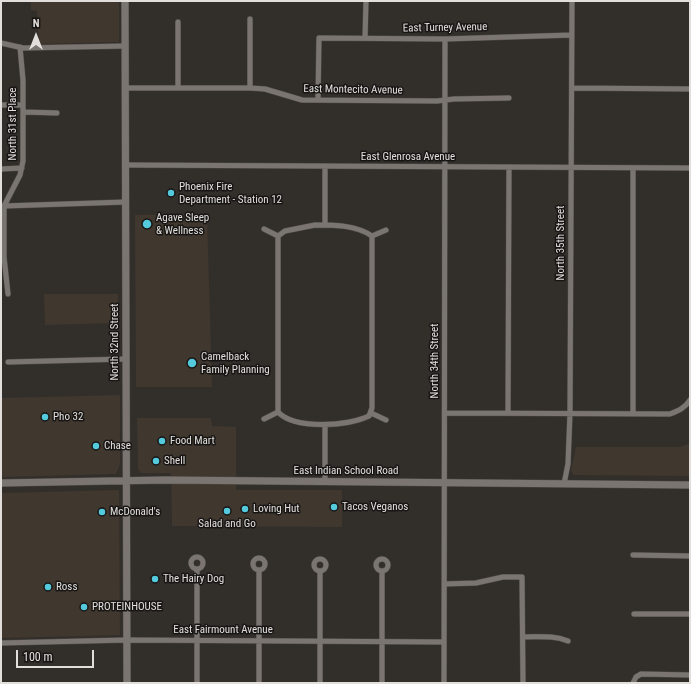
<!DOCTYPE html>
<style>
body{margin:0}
#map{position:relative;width:691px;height:684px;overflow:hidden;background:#322e2a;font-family:"Roboto Condensed",sans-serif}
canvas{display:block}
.frame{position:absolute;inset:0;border:2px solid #e1dedb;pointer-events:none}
.north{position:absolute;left:16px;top:16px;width:40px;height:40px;-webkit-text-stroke:3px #181615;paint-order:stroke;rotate:0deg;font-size:11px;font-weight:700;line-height:16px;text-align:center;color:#e1dedb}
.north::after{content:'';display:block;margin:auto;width:14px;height:18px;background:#e1dedb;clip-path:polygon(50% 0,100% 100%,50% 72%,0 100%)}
.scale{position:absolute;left:16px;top:650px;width:78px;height:18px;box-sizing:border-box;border:2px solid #e1dedb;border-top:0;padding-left:5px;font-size:12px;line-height:14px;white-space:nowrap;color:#e1dedb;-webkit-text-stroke:3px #181615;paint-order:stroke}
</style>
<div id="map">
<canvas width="691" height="684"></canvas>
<div class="frame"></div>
<div class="north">N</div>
<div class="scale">100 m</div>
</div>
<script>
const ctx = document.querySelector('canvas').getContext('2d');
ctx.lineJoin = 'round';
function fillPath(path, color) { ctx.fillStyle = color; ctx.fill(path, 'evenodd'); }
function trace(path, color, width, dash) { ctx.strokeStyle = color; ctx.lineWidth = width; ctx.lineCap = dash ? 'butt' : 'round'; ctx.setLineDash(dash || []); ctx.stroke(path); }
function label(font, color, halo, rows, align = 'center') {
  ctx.font = font + ' "Roboto Condensed",sans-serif'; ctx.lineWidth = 3; ctx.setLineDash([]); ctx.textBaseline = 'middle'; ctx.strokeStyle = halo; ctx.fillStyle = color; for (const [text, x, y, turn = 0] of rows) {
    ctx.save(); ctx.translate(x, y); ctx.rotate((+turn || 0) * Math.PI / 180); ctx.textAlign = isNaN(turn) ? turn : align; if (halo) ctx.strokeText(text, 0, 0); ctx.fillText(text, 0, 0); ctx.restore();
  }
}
fillPath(new Path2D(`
 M 31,1 L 119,1 L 119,42 L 39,44 L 37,11 L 31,10 Z
 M 207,214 L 212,387 L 136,387 L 135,215 Z
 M 44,294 L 118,294 L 119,323 L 45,325 Z
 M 120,395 L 120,464 L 116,474 L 1,477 L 1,398 Z
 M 137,418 L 211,418 L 212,426 L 236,427 L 236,490 L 342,490 L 342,527 L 172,526 L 171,473 L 141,473 L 138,469 Z
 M 690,443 L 690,476 L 574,475 L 571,471 L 576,447 L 680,447 Z
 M 119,490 L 120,635 L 1,638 L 1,493 Z`), '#40372e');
const street = new Path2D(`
 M 365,38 L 366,1
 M 1,43 L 23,48 L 125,46
 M 125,88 L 250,88 L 265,89 L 302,100 L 437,101 L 454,99 L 509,98
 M 178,88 L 178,22
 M 250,88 L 250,19
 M 572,88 L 690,89
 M 318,100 L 319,38 L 445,39 L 572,35
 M 1,105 L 23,105
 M 23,112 L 57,113
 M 126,165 L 690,168
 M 325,166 L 325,225
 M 1,169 L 22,168
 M 4,206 L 126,202
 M 315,225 C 335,225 356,225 372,236 L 372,408 L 369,416 C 348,426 295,430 278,412 L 278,236 L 285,231 Z
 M 264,229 L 278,236
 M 372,236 L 386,230
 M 8,294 L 4,257 L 4,206 L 20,175 L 23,161 L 23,80 L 20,47
 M 8,362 L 126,359
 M 508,412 L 509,167
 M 371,413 L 386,420
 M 445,413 L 670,414 C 678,411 685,408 690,400
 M 633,414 L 633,168
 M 264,419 L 278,412
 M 325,425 L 325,482
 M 564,484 L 568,464 L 570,413 L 572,1
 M 633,555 L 690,556
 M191 563a6 6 0 1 1 12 0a6 6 0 1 1-12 0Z
 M253 564a6 6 0 1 1 12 0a6 6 0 1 1-12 0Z
 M314 565a6 6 0 1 1 12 0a6 6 0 1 1-12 0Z
 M376 565a6 6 0 1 1 12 0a6 6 0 1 1-12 0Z
 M 197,570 L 197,683
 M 259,570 L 259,683
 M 320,571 L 320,683
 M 444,584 L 476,583 L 503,577 L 522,577 L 523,683
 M 634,614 L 690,614
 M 523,637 C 539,637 554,635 568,641
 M 1,643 L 127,640 L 444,642
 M 382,683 L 382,571
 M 444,683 L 445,39
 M 633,683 L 636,677 L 641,674 L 690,675`);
const secondary = new Path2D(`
 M 125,1 L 127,683
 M 1,483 L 165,480 L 690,485`);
trace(street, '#4e4a46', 6);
trace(secondary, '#4e4a46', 8);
trace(street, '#7a7571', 5);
trace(secondary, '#7a7571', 7);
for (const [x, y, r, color] of [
 [171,193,4,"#54cadd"],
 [147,224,5,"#54cadd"],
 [192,363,5,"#54cadd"],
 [45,417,4,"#54cadd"],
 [162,441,4,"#54cadd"],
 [96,446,4,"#54cadd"],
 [156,461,4,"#54cadd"],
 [334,507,4,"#54cadd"],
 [245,509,4,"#54cadd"],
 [227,511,4,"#54cadd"],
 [102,512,4,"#54cadd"],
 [155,579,4,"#54cadd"],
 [48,587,4,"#54cadd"],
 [84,607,4,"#54cadd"]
]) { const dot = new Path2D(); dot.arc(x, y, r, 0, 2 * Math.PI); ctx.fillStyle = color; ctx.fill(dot); trace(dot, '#181615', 1.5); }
label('11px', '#e1dedb', '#181615', [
 ["East Turney Avenue",445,28,-1],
 ["East Montecito Avenue",353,90,1],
 ["North 31st Place",13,124,-90],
 ["East Glenrosa Avenue",408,157],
 ["North 35th Street",561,243,-90],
 ["North 32nd Street",115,342,-90],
 ["North 34th Street",435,361,-90],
 ["East Indian School Road",346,471],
 ["East Fairmount Avenue",223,630]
]);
label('11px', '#e1dedb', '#181615', [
 ["Phoenix Fire",179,187],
 ["Department - Station 12",179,200],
 ["Agave Sleep",156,218],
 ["& Wellness",156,231],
 ["Camelback",201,357],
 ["Family Planning",201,370],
 ["Pho 32",53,417],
 ["Food Mart",170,441],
 ["Chase",104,446],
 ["Shell",164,461],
 ["Tacos Veganos",342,507],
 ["Loving Hut",253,509],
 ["McDonald's",110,512],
 ["Salad and Go",227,524,"center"],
 ["The Hairy Dog",163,579],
 ["Ross",56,587],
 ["PROTEINHOUSE",92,607]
], 'left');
</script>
